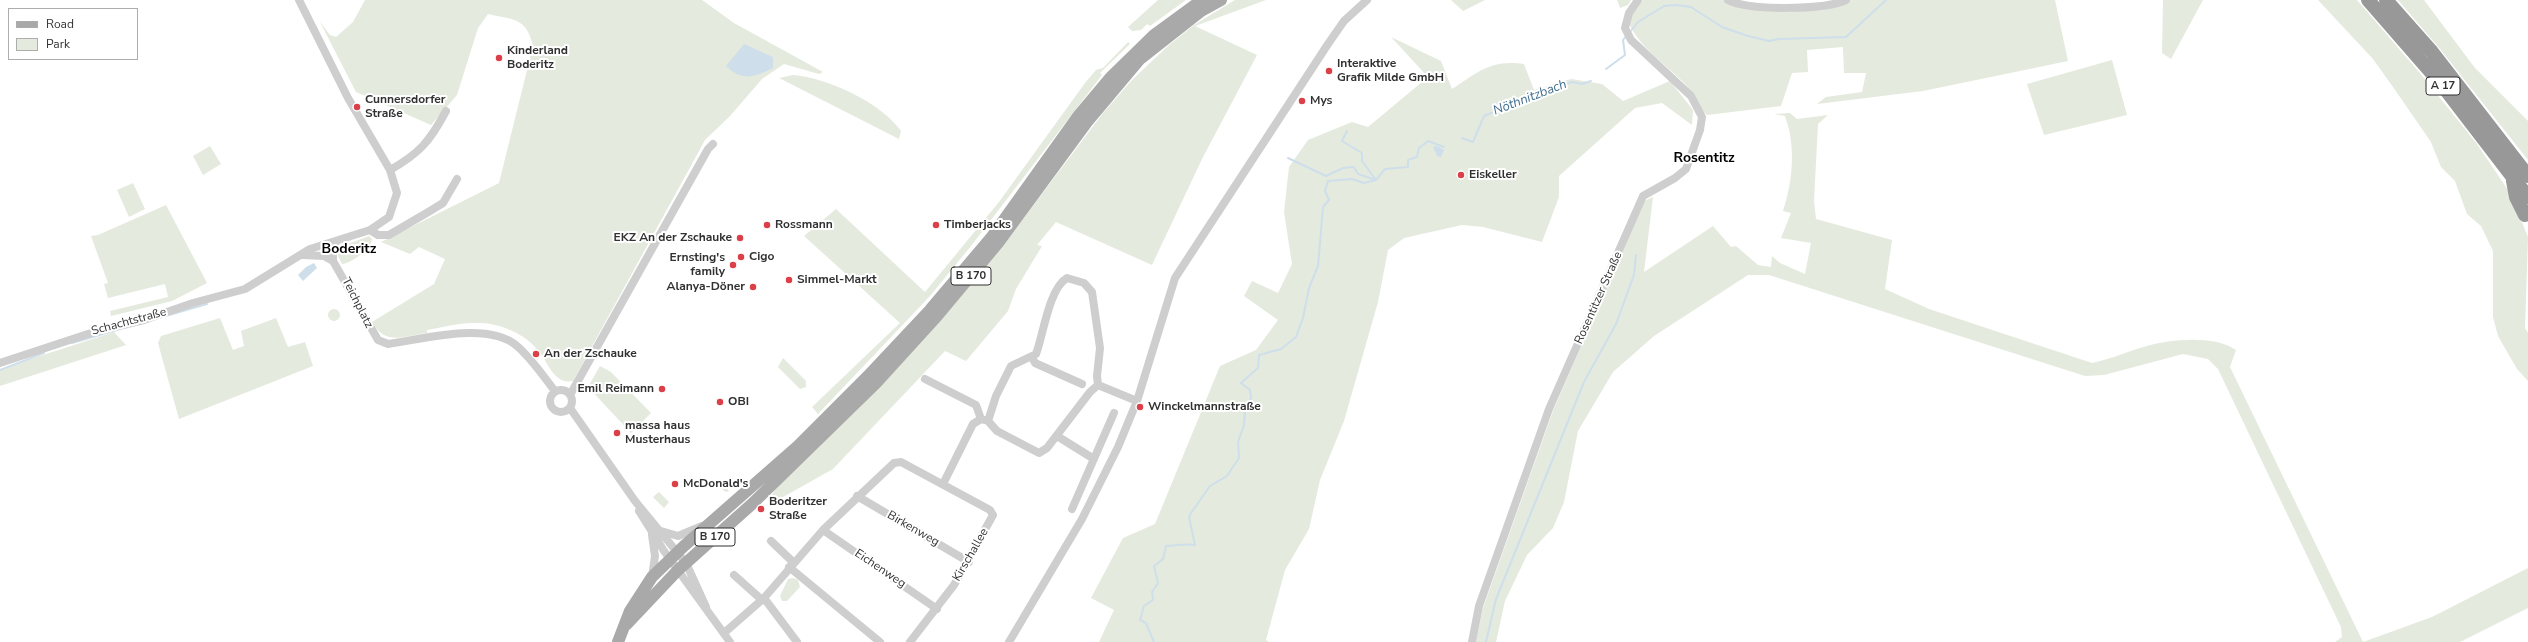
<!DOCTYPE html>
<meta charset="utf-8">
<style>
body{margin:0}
#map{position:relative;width:2528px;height:642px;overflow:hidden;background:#fff;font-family:"Nunito Sans",sans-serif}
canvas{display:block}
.legend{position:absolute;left:8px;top:8px;width:130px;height:52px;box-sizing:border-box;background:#fff;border:1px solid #adadad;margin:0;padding:5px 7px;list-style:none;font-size:12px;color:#313131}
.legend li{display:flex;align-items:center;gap:8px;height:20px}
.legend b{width:20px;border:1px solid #adadad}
</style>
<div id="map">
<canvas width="2528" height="642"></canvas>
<ul class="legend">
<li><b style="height:5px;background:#a9a9a9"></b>Road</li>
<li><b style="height:11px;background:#e4eadd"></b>Park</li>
</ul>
</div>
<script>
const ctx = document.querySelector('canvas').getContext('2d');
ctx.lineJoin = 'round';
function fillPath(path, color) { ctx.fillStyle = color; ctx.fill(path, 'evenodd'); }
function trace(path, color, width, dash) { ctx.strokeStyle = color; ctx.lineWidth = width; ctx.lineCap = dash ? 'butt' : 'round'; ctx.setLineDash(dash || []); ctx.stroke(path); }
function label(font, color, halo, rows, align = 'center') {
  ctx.font = font + ' "Nunito Sans",sans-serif'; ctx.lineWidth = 4; ctx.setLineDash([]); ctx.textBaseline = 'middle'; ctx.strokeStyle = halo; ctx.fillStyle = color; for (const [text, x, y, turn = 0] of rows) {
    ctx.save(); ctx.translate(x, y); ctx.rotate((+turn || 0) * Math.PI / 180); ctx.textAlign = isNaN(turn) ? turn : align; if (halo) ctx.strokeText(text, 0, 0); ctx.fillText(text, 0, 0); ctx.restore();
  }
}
fillPath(new Path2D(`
 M 365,0 L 702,0 L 734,23 L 823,72 L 819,74 L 784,64 L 762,79 L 730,116 L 705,140 L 573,381 C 552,385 548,359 535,347 C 525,336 509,328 495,325 C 473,319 449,326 427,330 L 427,333 C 405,336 385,346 372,322 L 434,284 L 445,259 L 419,247 L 410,254 L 381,242 L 499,183 L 533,46 C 526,17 514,20 488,14 L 478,28 L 457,95 L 431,125 L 356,92 L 320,22 L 330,35 L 336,37 L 353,22 Z
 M 1158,0 L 1186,0 L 1150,26 L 1147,24 L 1141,30 L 1132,31 L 1128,27 Z
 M 1235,0 L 1266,0 L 1195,26 L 1257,55 L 1202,159 L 1152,265 L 1056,222 L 1037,245 L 1042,246 L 1016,289 L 1008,311 L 966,361 L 945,351 L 833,469 L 776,501 L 769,499 L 781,481 L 873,393 L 1005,243 L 1103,113 L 1132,80 L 1169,45 L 1194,25 Z
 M 1451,0 L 1485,0 L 1463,11 Z
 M 1617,0 L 1631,0 L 1628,5 L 1620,8 Z
 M 1643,0 L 1723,0 L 1736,7 L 1839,6 L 1851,0 L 2055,0 L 2068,61 L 1923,91 L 1817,104 L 1826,97 L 1862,92 L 1866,73 L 1844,73 L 1843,47 L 1807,50 L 1808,72 L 1792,73 L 1781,106 L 1707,115 C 1698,108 1694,94 1686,85 C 1667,65 1642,50 1629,24 L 1633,12 Z
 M 2163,0 L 2203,0 L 2171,59 L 2162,53 Z
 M 2318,0 L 2357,0 L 2419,72 L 2477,144 L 2510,193 L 2528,237 L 2525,328 L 2528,333 L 2528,381 L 2517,369 L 2498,336 L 2493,317 L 2493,251 L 2481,226 L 2467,214 L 2455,181 L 2441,167 L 2431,142 L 2393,87 L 2373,59 Z
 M 2398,0 L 2424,0 L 2475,68 L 2528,121 L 2528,160 L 2440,49 Z
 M 1391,37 L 1441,61 L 1452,89 C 1478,72 1491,59 1524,64 L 1534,90 L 1571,79 L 1602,84 L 1623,101 L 1670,81 L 1693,110 L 1692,125 L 1662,103 L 1635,108 L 1559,176 L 1559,197 L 1542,242 L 1483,227 L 1462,225 L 1404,238 L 1388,250 L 1378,302 L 1344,421 L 1320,480 L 1309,529 L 1285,570 L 1266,640 L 1269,642 L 1099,642 L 1114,610 L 1091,598 L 1123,538 L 1155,524 L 1220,366 L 1256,350 L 1278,320 L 1244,296 L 1252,281 L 1278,293 L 1292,264 L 1284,212 L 1289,167 L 1308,140 L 1352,122 L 1368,127 L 1428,77 Z
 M 1128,42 L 1130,44 L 1100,73 L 1102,75 L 971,246 L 930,296 L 818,414 L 812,407 L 900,323 L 804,236 L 836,209 L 925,292 L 999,202 L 1085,83 L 1096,70 L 1103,68 Z
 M 2112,60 L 2127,115 L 2044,135 L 2027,84 Z
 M 793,75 C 828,78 880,102 901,131 L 899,139 L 779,78 Z
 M 1790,113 L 1797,119 L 1828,115 L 1818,124 L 1814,201 L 1816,219 L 1892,240 L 1885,289 L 1929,309 L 2092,363 C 2112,359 2128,351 2147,346 C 2171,339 2215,335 2236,350 L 2230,367 L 2363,642 L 2335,642 L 2342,637 L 2341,627 L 2218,369 L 2208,359 L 2183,354 L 2104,375 L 2085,376 L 1769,275 L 1748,275 L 1654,336 L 1613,372 L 1578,431 L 1564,502 L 1553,528 L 1527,555 L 1505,601 L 1496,642 L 1476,642 L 1483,608 L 1553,411 L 1644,201 L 1653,197 L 1644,272 L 1713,226 L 1731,247 L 1736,246 L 1758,265 L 1771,267 L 1772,256 L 1780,263 L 1805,274 L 1811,243 L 1781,238 L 1791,213 L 1783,211 C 1793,181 1796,146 1785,116 L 1774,114 Z
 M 210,146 L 221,164 L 203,175 L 193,156 Z
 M 133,183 L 145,209 L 129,217 L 117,190 Z
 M 166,205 L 207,283 L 172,301 L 111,316 L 110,311 L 168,297 L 165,284 L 108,298 L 104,284 L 108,283 L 91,236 L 98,235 Z
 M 369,236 L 372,239 C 371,249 352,263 342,264 L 338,256 L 340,247 Z
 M328 315a6 6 0 1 1 12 0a6 6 0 1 1-12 0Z
 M 220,318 L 233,350 L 244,346 L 241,331 L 276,318 L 288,347 L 305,342 L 313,366 L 179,419 L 158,343 L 161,336 Z
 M 114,332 L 126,345 L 0,386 L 0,369 Z
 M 783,358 L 806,381 L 806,387 L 800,389 L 778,367 Z
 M 600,366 L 611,372 L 651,413 L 631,433 L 588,387 Z
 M 717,479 L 719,479 L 729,491 L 726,492 L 718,486 Z
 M 659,492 L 669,502 L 664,508 L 653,497 Z
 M 2528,568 L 2528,608 L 2460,642 L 2363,642 L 2432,617 Z
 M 793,578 L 798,580 L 800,587 L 787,601 L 782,601 L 780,596 L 788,579 Z`), '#e4eadd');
fillPath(new Path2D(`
 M 744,44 L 773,57 L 773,68 C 755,77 741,82 726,66 Z
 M 1437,146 L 1444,150 L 1441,157 L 1437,156 L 1433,147 Z
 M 314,263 L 317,268 L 303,281 L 298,275 L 306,267 Z`), '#cedfeb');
trace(new Path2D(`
 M 1630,32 L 1638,22 L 1664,6 L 1676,5 L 1691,7 L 1722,27 L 1748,36 L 1769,41 L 1779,39 L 1846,37 L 1886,0
 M 1606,69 L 1625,55 L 1623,40 L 1627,35
 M 1347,131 L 1342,141 L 1362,153 L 1362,161 L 1376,180 L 1385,169 L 1408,167 L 1408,160 L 1417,157 L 1419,148 L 1428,141 L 1444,147
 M 1462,138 L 1473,142 L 1484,116 L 1496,111 L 1511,108 L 1531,96 L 1572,82 L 1582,84 L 1591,81
 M 1288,158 L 1326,176 L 1343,168 L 1354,167 L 1358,174 L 1376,180
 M 72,343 L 207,304
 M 0,370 L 44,353
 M 1154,642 L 1146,623 L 1140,620 L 1144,606 L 1153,600 L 1152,592 L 1158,583 L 1154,566 L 1163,559 L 1166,546 C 1177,546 1185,543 1195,545 L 1189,517 L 1191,513 L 1210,486 L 1227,476 L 1239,458 L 1238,442 L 1244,425 L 1245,411 L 1251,398 L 1250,390 L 1241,383 L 1258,368 L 1259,355 L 1281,349 L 1296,337 L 1303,318 L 1309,288 L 1318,266 L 1323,207 L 1329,200 L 1325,191 L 1328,181 L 1352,179 L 1364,183 L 1376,180
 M 1486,642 L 1496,599 L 1584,382 L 1616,324 L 1634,275 L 1636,255`), '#cedfeb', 2);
trace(new Path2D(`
 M 1728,0 C 1749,11 1824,10 1846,0
 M 390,170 C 420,153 430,141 446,111
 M 370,230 L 378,235 L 389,235 L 430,211 L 443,203 L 457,179
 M 337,241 L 333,246 L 333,261 L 378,340 L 388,344 C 424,339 488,321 517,346 C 532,359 543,376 555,391
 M 303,255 L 324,256 L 333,261
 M 1067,278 L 1084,283 L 1092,292 L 1100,348 L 1097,376 L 1098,385 L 1090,392 L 1047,448 L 1039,453 L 997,431 L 988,421 L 996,396 L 1011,366 L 1036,354 C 1043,336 1049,288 1067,278 Z
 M 1032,357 L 1035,363 L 1082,384
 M 0,363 L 97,331 L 144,320 L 193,303 L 245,289 L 310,249 L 370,230 L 389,217 L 397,193 L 390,170 L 348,98 L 299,0
 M 925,379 L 976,405 L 981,419 L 988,421
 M 1098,385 L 1137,401
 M550 401a11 11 0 1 1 22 0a11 11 0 1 1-22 0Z
 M 570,395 L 708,149 L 713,144
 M 570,408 L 635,501 L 686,563 L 706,607
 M 1057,436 L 1094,459
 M 943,484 L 973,424 L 981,419
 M 857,496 L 969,562
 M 1072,509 L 1114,413
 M 639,511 L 664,551 L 730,642
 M 823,530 L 937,609
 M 661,531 L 678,536 L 702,526
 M 652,535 L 655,556 L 652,577
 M 771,541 L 793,562
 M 789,567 L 880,642
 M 734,575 L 762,600
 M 764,598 L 797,642
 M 724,633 L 764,598 L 823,530 L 894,463 L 901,462 L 990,510 L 993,515 L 954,585 L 910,642
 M 1009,642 L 1082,519 L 1118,447 L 1137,401 L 1175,278 L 1328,44 L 1344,21 L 1367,0
 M 1472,642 L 1479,606 L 1549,409 L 1643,196 L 1675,178 L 1686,169 L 1700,130 L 1702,117 L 1691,96 L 1631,40 L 1625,28 L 1629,13 L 1638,0`), '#cecece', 8);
trace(new Path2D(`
 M 626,625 L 678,570 L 752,504 L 876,383 L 937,316 L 998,243 L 1087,122 L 1140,59 L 1201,11 L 1221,0
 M 618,642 L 630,611 L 652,577 L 684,546 L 798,446 L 867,377 L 930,310 L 991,238 L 1079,115 L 1110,78 L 1154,35 L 1202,0`), '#a9a9a9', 12);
trace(new Path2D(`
 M 2368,0 L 2442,85 L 2528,197
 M 2386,0 L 2432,52 L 2528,176
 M 2513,181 L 2516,197 L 2525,215`), '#989898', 14);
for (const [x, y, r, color] of [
 [499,58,4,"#db4049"],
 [1329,71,4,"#db4049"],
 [1302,101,4,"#db4049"],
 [357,107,4,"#db4049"],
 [1461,175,4,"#db4049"],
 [767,225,4,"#db4049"],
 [936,225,4,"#db4049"],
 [740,238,4,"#db4049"],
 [741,257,4,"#db4049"],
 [733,265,4,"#db4049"],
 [789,280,4,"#db4049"],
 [753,287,4,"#db4049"],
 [536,354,4,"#db4049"],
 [662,389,4,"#db4049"],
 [720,402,4,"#db4049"],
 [1140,407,4,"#db4049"],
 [617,433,4,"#db4049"],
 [675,484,4,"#db4049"],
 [761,509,4,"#db4049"]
]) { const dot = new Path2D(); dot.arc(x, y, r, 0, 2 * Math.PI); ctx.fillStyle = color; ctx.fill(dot); trace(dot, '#fff', 1.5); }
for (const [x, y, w] of [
 [2443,86,34],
 [971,276,40],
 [715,537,40]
]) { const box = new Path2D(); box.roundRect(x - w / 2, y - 9, w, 18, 3); ctx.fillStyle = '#fff'; ctx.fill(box); trace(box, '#313131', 1); }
label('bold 11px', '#313131', null, [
 ["A 17",2443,86],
 ["B 170",971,276],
 ["B 170",715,537]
]);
label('bold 12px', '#313131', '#fff', [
 ["Kinderland",507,51],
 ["Boderitz",507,65],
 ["Interaktive",1337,64],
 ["Grafik Milde GmbH",1337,78],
 ["Cunnersdorfer",365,100],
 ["Straße",365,114],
 ["Mys",1310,101],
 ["Eiskeller",1469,175],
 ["Rossmann",775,225],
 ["Timberjacks",944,225],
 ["EKZ An der Zschauke",732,238,"right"],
 ["Cigo",749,257],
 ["Ernsting's",725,258,"right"],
 ["family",725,272,"right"],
 ["Simmel-Markt",797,280],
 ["Alanya-Döner",745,287,"right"],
 ["An der Zschauke",544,354],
 ["Emil Reimann",654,389,"right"],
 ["OBI",728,402],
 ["Winckelmannstraße",1148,407],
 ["massa haus",625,426],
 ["Musterhaus",625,440],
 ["McDonald's",683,484],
 ["Boderitzer",769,502],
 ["Straße",769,516]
], 'left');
label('12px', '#313131', '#fff', [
 ["Rosentitzer Straße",1599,298,-66],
 ["Teichplatz",357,303,63],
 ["Schachtstraße",129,322,-15],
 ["Birkenweg",913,529,30],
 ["Kirschallee",971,555,-60],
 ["Eichenweg",880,569,34]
]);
label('italic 13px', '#43708f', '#fff', [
 ["Nöthnitzbach",1530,98,-21]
]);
label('bold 14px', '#000', '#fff', [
 ["Rosentitz",1704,159],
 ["Boderitz",349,250]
]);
</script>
